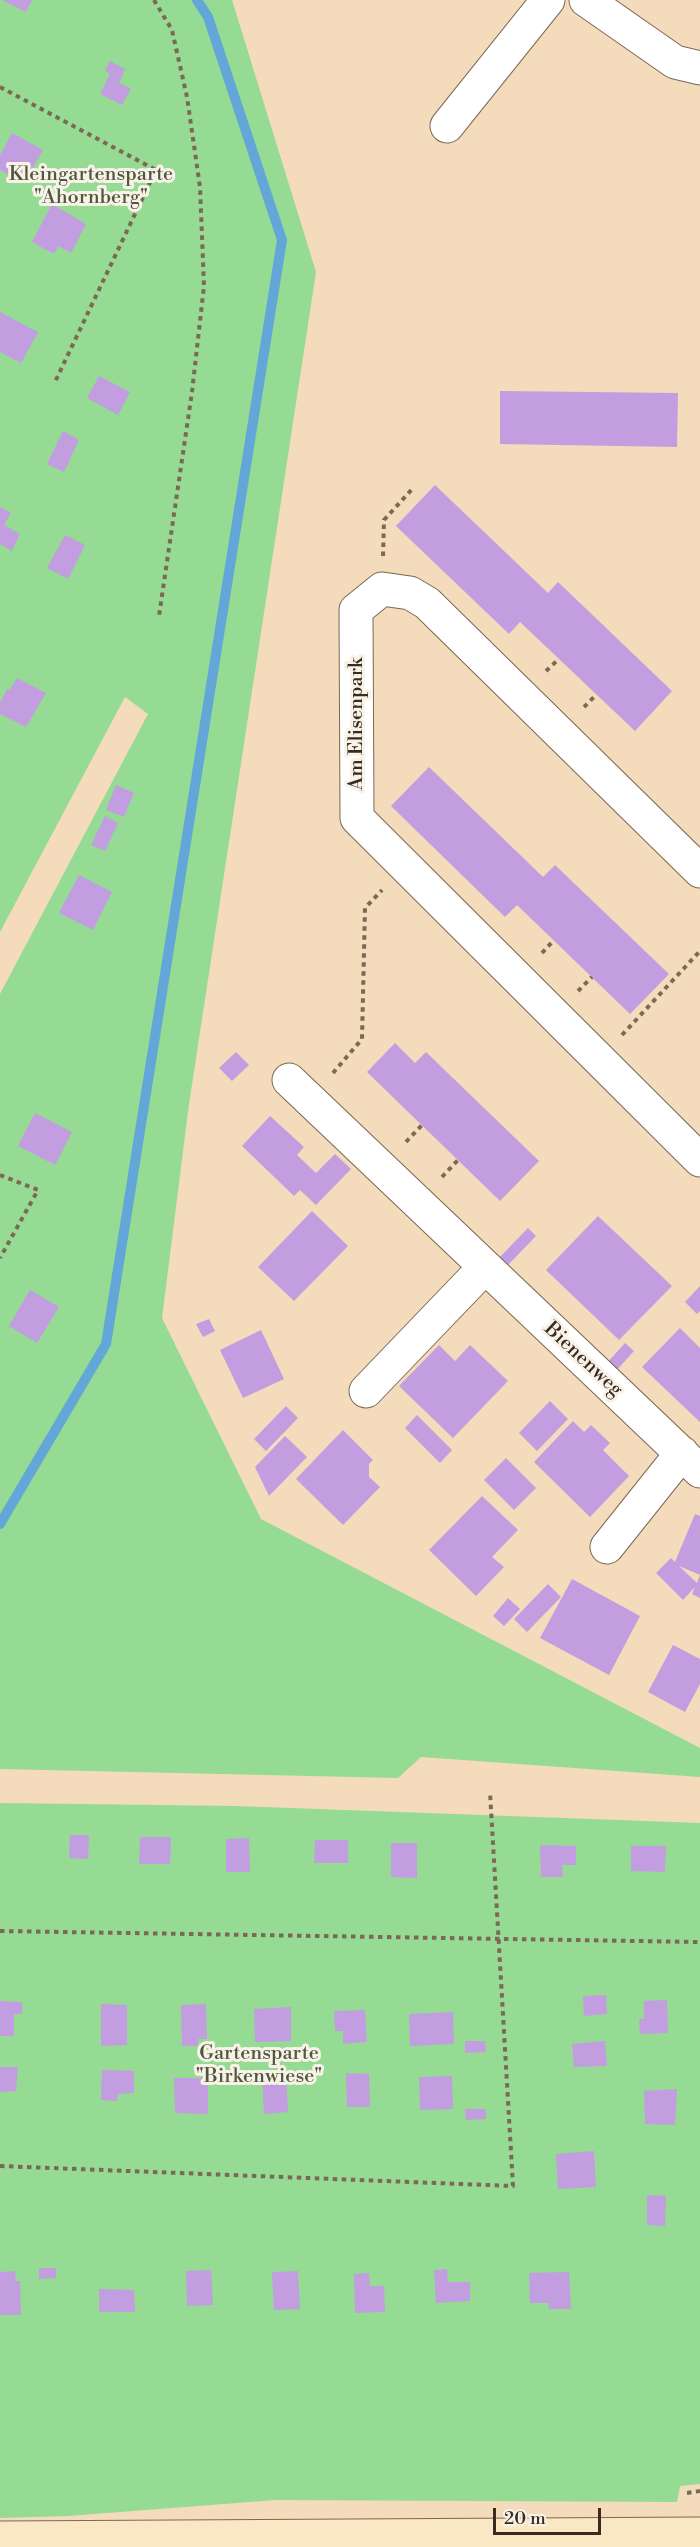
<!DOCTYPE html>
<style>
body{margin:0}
#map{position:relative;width:700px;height:2547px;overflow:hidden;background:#f3dbbb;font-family:"Libre Bodoni",serif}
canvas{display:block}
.scale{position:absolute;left:493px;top:2508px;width:108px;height:27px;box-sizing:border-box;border:3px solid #3b2a1e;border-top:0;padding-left:8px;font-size:18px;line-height:21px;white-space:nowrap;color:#3b2a1e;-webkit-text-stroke:4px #f7f3e8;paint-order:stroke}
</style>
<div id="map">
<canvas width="700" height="2547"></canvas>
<div class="scale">20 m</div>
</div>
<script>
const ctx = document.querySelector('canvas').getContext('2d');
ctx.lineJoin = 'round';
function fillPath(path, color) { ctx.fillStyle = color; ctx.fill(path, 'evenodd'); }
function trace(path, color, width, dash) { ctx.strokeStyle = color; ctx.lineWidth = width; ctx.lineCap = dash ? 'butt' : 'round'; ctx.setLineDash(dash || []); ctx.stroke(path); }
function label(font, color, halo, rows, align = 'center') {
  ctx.font = font + ' "Libre Bodoni",serif'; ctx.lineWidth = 6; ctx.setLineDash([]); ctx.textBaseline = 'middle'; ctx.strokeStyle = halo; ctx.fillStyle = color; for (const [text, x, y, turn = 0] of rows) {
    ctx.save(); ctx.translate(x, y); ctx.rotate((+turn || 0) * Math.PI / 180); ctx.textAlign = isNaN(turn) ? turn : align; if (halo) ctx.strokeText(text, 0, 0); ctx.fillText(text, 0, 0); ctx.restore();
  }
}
fillPath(new Path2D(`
 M 0,0 L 232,0 L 316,272 L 189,1104 L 162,1318 L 261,1519 L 700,1748 L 700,1777 L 421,1757 L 398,1778 L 0,1769 L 0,994 L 148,714 L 125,697 L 0,932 Z
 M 0,1803 L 236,1806 L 700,1823 L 700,2484 L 680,2486 L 677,2502 L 276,2500 L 68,2516 L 0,2518 Z`), '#95db94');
trace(new Path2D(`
 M 0,1524 L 106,1344 L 282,240 L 208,17 L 197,0`), '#63a7d8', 10);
fillPath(new Path2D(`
 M 2,0 L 32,0 L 26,12 Z
 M 110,61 L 125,69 L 119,83 L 131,89 L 122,105 L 100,94 L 110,74 L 105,70 Z
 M 12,133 L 43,150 L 24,183 L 0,170 L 0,155 Z
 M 52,204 L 86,224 L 71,253 L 58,246 L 54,254 L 32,242 Z
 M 0,312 L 38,332 L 21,363 L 0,352 Z
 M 99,376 L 130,392 L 118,415 L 87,398 Z
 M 500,391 L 678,393 L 677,447 L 500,444 Z
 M 63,431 L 79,440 L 64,472 L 47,464 Z
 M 435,485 L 548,593 L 558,582 L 672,691 L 635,731 L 520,622 L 509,634 L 396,526 Z
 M 0,507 L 11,513 L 4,525 L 20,534 L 12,551 L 0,544 Z
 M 65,535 L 85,545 L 68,579 L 47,568 Z
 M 17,678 L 46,693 L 26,727 L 0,714 L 0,703 L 7,689 L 10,690 Z
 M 429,767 L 543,877 L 555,865 L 669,974 L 630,1014 L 517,905 L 505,917 L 391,806 Z
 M 116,785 L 134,793 L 124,817 L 106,810 Z
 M 105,816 L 118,823 L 105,851 L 91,845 Z
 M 79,875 L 112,892 L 93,930 L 59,913 Z
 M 395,1043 L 415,1063 L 426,1052 L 539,1161 L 500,1201 L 367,1072 Z
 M 236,1052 L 249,1065 L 232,1081 L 219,1068 Z
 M 35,1113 L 72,1132 L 55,1165 L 18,1146 Z
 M 270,1116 L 304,1147 L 297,1155 L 316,1173 L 335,1154 L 351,1169 L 316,1205 L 300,1190 L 294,1196 L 242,1146 Z
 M 312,1211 L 348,1246 L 294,1301 L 258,1267 Z
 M 598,1216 L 672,1286 L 619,1340 L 546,1270 Z
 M 528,1228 L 536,1236 L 505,1268 L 497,1260 Z
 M 700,1286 L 700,1311 L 697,1314 L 685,1302 Z
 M 30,1290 L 59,1307 L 37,1343 L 9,1326 Z
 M 209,1319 L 215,1331 L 203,1337 L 196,1324 Z
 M 680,1328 L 700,1348 L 700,1422 L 642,1367 Z
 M 261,1330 L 284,1379 L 243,1398 L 220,1350 Z
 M 625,1343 L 634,1351 L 615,1372 L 606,1364 Z
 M 439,1345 L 455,1361 L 470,1345 L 508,1381 L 453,1438 L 399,1386 Z
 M 550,1401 L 568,1419 L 537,1451 L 519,1433 Z
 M 286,1406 L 298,1418 L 266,1451 L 254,1439 Z
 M 417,1415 L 452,1450 L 440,1463 L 405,1428 Z
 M 573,1421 L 584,1432 L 591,1425 L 610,1443 L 603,1450 L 629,1476 L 590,1517 L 534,1462 Z
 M 343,1430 L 373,1460 L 369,1464 L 369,1477 L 380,1487 L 343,1525 L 296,1479 Z
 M 285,1436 L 307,1457 L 269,1496 L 255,1467 Z
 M 506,1458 L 536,1488 L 514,1510 L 484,1480 Z
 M 482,1496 L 518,1530 L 492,1557 L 504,1567 L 476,1596 L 429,1550 Z
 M 695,1514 L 700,1516 L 700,1575 L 679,1566 L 697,1583 L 700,1575 L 700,1598 L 692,1594 L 695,1587 L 683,1600 L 656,1573 L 671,1558 L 675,1562 Z
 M 572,1579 L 640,1616 L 609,1675 L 540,1638 Z
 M 548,1584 L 561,1597 L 527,1632 L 514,1619 Z
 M 508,1598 L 520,1609 L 504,1626 L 493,1616 Z
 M 673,1645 L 700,1659 L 700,1684 L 685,1712 L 648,1692 Z
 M 70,1835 L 89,1835 L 88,1859 L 69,1858 Z
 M 140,1837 L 171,1837 L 170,1864 L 139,1864 Z
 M 249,1838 L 250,1872 L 226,1872 L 226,1839 Z
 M 315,1840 L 348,1840 L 348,1863 L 314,1863 Z
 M 391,1843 L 417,1843 L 417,1878 L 391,1877 Z
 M 540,1845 L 576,1846 L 576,1865 L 562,1865 L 563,1877 L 541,1877 Z
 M 631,1846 L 666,1846 L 665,1872 L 631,1871 Z
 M 606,1995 L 607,2014 L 584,2016 L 583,1996 Z
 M 667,2000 L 668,2033 L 640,2034 L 639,2019 L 644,2019 L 644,2001 Z
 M 0,2001 L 22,2002 L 22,2014 L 14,2014 L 14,2036 L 0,2036 Z
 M 101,2004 L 127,2005 L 127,2045 L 101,2046 Z
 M 206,2004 L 207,2039 L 198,2039 L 198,2046 L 182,2046 L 181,2005 Z
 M 291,2007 L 291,2041 L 255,2042 L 254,2009 Z
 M 365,2010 L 367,2042 L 343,2044 L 343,2031 L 335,2031 L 334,2011 Z
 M 453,2012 L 454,2044 L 410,2046 L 409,2014 Z
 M 465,2041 L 485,2041 L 486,2052 L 465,2053 Z
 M 605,2041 L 607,2066 L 574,2067 L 572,2044 Z
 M 0,2067 L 18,2067 L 16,2091 L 0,2092 Z
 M 102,2070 L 134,2071 L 134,2093 L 118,2094 L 117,2101 L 101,2100 Z
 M 286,2073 L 288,2112 L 264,2114 L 262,2074 Z
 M 346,2073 L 369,2074 L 370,2107 L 347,2107 Z
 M 452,2076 L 453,2109 L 420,2110 L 419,2077 Z
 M 174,2078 L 208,2078 L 208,2114 L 175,2113 Z
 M 677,2089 L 675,2125 L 645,2124 L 644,2091 Z
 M 465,2109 L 486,2109 L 486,2119 L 466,2120 Z
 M 594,2151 L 596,2187 L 558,2189 L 556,2154 Z
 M 647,2195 L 666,2196 L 665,2226 L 647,2225 Z
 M 39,2268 L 56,2268 L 56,2278 L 39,2279 Z
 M 447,2269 L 448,2282 L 470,2282 L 470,2301 L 436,2303 L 434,2270 Z
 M 211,2270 L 213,2305 L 187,2306 L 186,2271 Z
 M 15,2271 L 16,2281 L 20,2281 L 21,2315 L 0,2315 L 0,2272 Z
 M 298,2271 L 300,2309 L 274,2310 L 272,2272 Z
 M 569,2272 L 571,2309 L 549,2309 L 548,2303 L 530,2303 L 529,2273 Z
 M 369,2273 L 370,2286 L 384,2286 L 385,2312 L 355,2313 L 354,2274 Z
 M 99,2289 L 134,2290 L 135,2312 L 99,2312 Z`), '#c29de0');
const street = new Path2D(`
 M 586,0 L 675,62 L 700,68
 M 447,126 L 548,0
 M 700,871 L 427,603 L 410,593 L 382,589 L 356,610 L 357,818 L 700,1160
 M 289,1080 L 700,1471
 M 366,1391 L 485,1267
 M 607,1547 L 682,1453`);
const secondary = new Path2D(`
 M 0,2538 L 700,2534`);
trace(street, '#7b6855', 35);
trace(secondary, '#7b6855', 35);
trace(new Path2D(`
 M 154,0 L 172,30 L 187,97 L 200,187 L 204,286 L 192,392 L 159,616
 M 0,87 L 156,170 L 54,384
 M 383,556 L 384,520 L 414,487
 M 546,671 L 559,659
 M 584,707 L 596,695
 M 542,953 L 554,940
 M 578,991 L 592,977
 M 622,1035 L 700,951
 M 333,1073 L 362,1039 L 365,908 L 382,890
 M 406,1142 L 422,1125
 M 0,1175 L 38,1190 L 0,1258
 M 442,1177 L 458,1160
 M 0,1931 L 700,1942
 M 0,2166 L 513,2186 L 490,1792
 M 687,2493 L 700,2491`), '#7b6855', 4, [4.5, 4.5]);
trace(street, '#fff', 33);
trace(secondary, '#fae7c3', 33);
label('20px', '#52563c', '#f7f3e8', [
 ["Kleingartensparte",91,175],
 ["\"Ahornberg\"",91,198],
 ["Gartensparte",259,2054],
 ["\"Birkenwiese\"",259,2077]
]);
label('20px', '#3b2a1e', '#f7f3e8', [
 ["Am Elisenpark",357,724,-90],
 ["Bienenweg",583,1360,43]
]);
</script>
